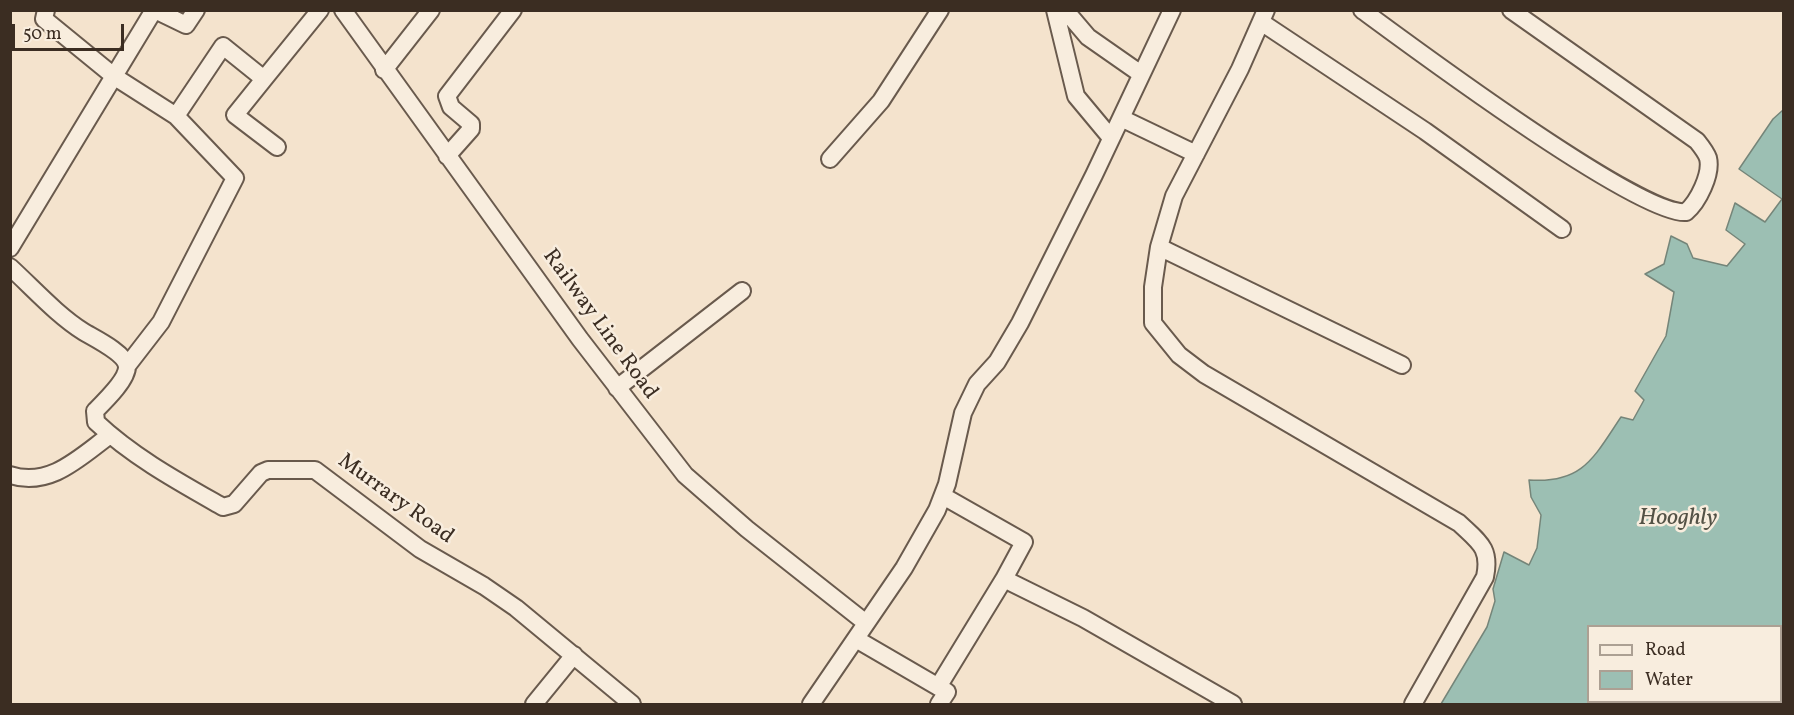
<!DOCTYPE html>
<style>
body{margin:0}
#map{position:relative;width:1794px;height:715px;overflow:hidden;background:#f4e3cd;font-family:Vollkorn,serif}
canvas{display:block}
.frame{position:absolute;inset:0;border:12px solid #3b2d22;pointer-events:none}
.legend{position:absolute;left:1587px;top:625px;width:195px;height:78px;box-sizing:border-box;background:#f8edde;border:2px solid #aca093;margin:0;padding:8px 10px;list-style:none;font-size:18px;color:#3b2d22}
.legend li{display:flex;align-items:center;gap:12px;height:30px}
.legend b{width:30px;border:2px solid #aca093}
.scale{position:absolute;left:12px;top:24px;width:112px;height:27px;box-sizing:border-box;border:3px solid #3b2d22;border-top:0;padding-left:8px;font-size:18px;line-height:21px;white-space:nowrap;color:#3b2d22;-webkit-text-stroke:4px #f8edde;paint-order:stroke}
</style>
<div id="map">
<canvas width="1794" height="715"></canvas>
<div class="frame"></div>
<ul class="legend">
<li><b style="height:8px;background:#f8edde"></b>Road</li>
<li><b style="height:16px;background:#9cbfb3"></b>Water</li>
</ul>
<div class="scale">50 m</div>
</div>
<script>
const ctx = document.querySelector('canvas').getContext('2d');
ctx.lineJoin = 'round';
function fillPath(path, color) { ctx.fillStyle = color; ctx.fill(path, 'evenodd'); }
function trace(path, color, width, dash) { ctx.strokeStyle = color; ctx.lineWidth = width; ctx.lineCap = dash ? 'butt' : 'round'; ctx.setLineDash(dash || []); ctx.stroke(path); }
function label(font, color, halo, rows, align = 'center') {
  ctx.font = font + ' Vollkorn,serif'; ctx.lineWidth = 5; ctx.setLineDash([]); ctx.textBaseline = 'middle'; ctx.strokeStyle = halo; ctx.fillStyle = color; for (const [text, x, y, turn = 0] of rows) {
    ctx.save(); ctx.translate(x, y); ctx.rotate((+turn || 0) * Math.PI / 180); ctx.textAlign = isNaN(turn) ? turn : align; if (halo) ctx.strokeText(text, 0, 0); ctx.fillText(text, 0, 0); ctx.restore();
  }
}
const water = new Path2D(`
 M 1783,110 L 1783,704 L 1441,704 L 1487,627 L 1495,601 L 1493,589 L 1504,552 L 1529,565 L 1537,548 L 1541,515 L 1531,497 L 1529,480 C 1583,484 1594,457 1621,417 L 1633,420 L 1644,400 L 1635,391 L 1666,336 L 1674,292 L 1645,274 L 1664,264 L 1671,236 L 1687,244 L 1693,258 L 1727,266 L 1745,244 L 1726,230 L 1735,203 L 1765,222 L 1782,199 L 1739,169 L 1773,119 ZM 1588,626 L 1780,626 L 1780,702 L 1588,702 Z`);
fillPath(water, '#9cbfb3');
trace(water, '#758579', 1.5);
const minor = new Path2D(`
 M 46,10 L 44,19 L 115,77 L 176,116 L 235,178 L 161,322 L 127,366
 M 155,10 L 186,25 L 196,10
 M 343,10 L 580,339 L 685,475 L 747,529 L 866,623
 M 1055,10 L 1076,96 L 1111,138
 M 1065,10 L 1088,37 L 1141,74
 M 1266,10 L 1240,69 L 1174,196 L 1159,247 L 1153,287 L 1153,323 L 1179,355 L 1204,374 L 1459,523 C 1479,542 1491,548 1485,577 L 1413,704
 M 1362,10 C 1411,46 1641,217 1686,212 C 1698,202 1712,174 1708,158 C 1706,152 1701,146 1697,141 L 1511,10
 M 1261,22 L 1425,131 L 1562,229
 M 384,70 L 431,10
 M 264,79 L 235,115 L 277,147
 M 176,116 L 223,46 L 264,79 L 320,10
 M 1121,118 L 1196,154
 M 447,156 L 471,129 L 471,124 L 451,107 L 447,96 L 513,10
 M 830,159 L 881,101 L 940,10
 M 1159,247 L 1402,365
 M 10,248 L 154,10
 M 10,267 C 34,289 57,315 84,332 C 94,338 125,353 127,366 C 128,379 104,402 95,411 L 96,422 C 133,457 179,482 223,507 L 234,504 L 261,473 L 268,470 L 315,470 L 420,549 L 484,586 L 516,608 L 632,704
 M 617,388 L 742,291
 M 10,475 C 50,488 80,457 110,435
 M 943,496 L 1024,542 L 1004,579 L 1083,618 L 1233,704
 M 856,639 L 947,692 L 939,704
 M 938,687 L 1004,579
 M 534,704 L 574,655
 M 811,704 L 904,568 L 937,510 L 947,484 L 963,413 L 977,384 L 997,362 L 1020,323 L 1094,175 L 1172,10`);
trace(minor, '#695a4d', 20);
trace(minor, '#f8edde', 16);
label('22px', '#3b2d22', '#f8edde', [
 ["Railway Line Road",599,325,54],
 ["Murrary Road",395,500,36]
]);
label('italic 24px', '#535246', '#f8edde', [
 ["Hooghly",1678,520]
]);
</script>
